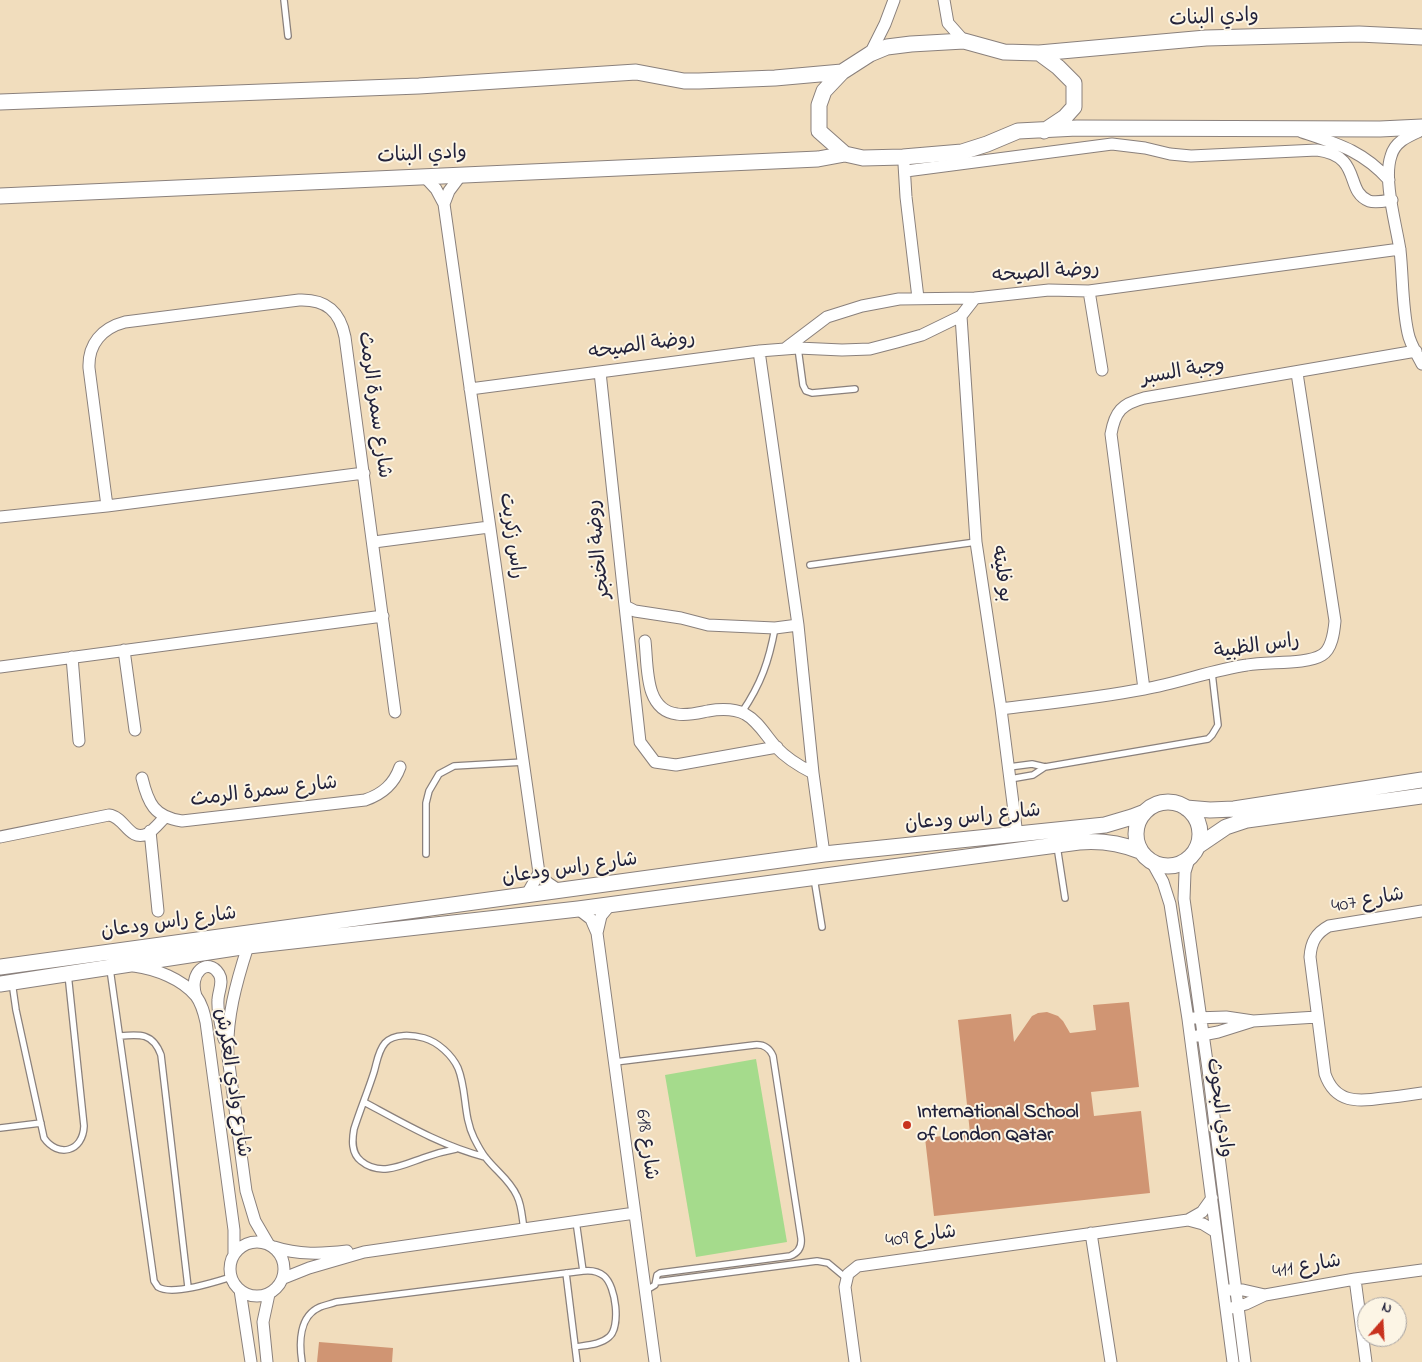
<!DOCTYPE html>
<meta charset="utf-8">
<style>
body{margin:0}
#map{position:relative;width:1422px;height:1362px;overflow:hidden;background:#f1ddbd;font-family:"Indie Flower",sans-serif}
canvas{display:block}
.north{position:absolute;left:1357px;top:1297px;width:50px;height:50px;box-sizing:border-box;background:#fcf5e5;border:1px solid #a5a1a1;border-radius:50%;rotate:19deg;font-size:14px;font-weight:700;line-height:20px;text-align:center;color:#22223b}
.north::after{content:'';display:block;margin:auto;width:18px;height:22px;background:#c8321e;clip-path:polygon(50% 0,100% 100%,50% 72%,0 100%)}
</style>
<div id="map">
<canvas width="1422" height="1362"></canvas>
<div class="north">N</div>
</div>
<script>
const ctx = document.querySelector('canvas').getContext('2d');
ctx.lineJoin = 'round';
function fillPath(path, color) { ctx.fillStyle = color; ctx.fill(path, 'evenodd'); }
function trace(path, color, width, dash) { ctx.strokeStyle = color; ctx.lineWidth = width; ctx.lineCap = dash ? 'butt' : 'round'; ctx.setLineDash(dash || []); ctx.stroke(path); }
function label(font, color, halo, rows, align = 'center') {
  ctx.font = font + ' "Indie Flower","Playpen Sans Arabic",sans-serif'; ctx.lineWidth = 4; ctx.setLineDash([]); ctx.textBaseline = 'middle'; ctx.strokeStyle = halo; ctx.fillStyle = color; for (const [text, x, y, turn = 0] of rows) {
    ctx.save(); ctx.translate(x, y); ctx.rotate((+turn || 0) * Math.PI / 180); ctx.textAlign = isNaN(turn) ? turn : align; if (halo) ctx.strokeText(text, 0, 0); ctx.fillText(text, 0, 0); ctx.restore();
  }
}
fillPath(new Path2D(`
 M 756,1059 L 787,1242 L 696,1257 L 665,1075 Z`), '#a5db8c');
fillPath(new Path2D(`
 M 1129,1002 L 1139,1087 L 1091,1092 L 1094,1116 L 1141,1111 L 1150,1193 L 934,1216 L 925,1138 L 970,1133 L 958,1020 L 1011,1014 L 1014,1042 L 1032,1016 L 1038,1013 L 1047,1012 L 1058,1016 L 1063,1021 L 1070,1033 L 1096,1030 L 1093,1005 Z
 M 319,1342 L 393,1348 L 392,1362 L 317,1362 Z`), '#d09573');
const service = new Path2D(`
 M 284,0 L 288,36
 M 798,348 L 803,385 L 806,391 L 812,393 L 855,389
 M 810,565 L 976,542
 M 742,712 C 761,684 769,661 775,628
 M 1009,767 L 1032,764 L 1045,767 L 1208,739 L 1212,735 L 1218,725 L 1212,673
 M 1010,779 L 1033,775 L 1045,767
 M 1057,846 L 1065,898
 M 426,854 L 426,803 L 429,791 L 439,774 L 454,766 L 524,762
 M 814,878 L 822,927
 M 110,969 L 154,1281 L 158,1287 C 172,1296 215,1282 231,1277
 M 12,982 L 16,1010 L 44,1138 C 58,1158 83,1152 84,1126 L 68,974
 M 120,1036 C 140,1034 153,1033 161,1055 L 188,1287
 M 615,1062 L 754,1045 C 763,1044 769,1047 773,1056 L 801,1238 C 802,1247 798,1253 790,1256 L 660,1273 L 657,1275 L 655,1285 L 645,1291
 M 364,1102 C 403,1123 442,1146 485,1157
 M 0,1128 L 41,1123
 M 456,1149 C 445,1151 434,1154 423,1158 C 403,1165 380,1177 361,1161 C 351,1153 352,1140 354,1129 C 360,1110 368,1091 374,1072 C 377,1062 378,1051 385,1043 C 394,1033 413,1035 424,1038 C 438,1042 452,1055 458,1068 C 467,1090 463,1116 474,1138 C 477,1144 481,1152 486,1158 C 496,1171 510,1180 517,1196 C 522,1206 522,1218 524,1229
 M 576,1221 L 583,1271
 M 566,1273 L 577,1362
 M 656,1282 L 817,1261 L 828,1263 L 846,1278
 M 302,1362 C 299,1343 299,1316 320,1307 C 325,1305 331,1304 336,1302 L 583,1271 C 591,1270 598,1271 604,1276 C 616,1286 621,1327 609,1337 C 600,1345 586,1345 575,1347`);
const minor = new Path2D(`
 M 944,0 L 948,23 L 964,41
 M 870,54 L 885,24 L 894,0
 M 1422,130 C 1409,136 1395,141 1391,156 C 1383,180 1396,224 1400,250 C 1403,277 1402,306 1408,333 C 1410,344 1417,354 1422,364
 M 1302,132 C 1338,144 1363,151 1389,180
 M 904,164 L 906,197 L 918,298
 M 906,171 L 1112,144 L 1145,148 L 1170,154 L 1191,156 L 1317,150 C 1363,156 1344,191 1369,201 C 1376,203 1385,201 1392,200
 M 424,176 L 436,189 L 444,204 L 539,873 L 548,883 L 560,891
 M 444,204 L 449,191 L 461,175
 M 1089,291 L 1102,370
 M 961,316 L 976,542 L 1001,709 L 1017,835
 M 786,348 L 827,317 L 862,306 L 899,299 L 975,298
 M 759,351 L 798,625 L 813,773
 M 600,372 L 625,606 L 635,611 L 681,618 L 708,625 L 775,628 L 798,625
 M 470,389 L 759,351 L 798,348 L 842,350 L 870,349 L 897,342 L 922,335 L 961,316 L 975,298 L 1049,290 L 1089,291 L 1400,249
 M 107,506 L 89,368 C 88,344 102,328 125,322 L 299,300 C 326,299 340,311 345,337 L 395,712
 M 0,517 L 107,506 L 364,473
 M 374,542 L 489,527
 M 625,606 L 640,742 L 655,762 L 676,765 L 777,747
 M 645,641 C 648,666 644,710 677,714 C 687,716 698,713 708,711 C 720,709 733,708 745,714 C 758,721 766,736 776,747 C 787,759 799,766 813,773 L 824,854
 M 124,650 L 135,730
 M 72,657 L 79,741
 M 0,667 L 383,616
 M 1144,689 L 1111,434 C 1115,411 1122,404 1144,398 L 1416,351
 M 1001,709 C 1049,703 1097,698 1144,689 C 1179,683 1212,670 1247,665 C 1267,661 1306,665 1322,655 C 1332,649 1334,632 1335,621 L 1297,373
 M 142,778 C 148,803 154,817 182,821 L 365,800 C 383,794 394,784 400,767
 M 150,831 L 158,911
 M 0,837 L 109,815 C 125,817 129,842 147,834 C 154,830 160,822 165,817
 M 1189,859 L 1185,872 L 1184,899 L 1208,1069 L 1245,1362
 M 1152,862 L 1163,882 L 1170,904 L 1188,1019 L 1233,1362
 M 526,896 L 539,873
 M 578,909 L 591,919 L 597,933 L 655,1362
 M 1422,911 L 1329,926 C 1316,933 1311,942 1310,957 L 1325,1074 C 1335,1103 1357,1102 1383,1098 C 1396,1097 1409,1095 1422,1093
 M 597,933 L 601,916 L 610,905
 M 248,946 C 236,983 226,1019 228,1057 L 246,1191 L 255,1221 L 269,1245
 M 134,966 C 156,969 182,979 196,996 C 202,1004 204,1013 206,1022 L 234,1230 L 234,1255
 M 196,996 C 188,973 208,956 219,974 C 224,982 218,992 218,1000 C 217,1013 221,1026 224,1039
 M 1194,1018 L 1226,1017 L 1253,1021 L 1317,1017
 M 1197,1036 L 1218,1032 L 1253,1021
 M 1188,1220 L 1203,1224 L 1216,1232
 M 1091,1233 L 1111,1362
 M230 1269a27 27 0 1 1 54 0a27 27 0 1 1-54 0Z
 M 274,1247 C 298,1255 322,1254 347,1251
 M 284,1278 L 309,1268 L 364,1252 L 635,1213
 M 1355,1279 L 1366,1362
 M 240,1290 L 251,1362
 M 1228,1290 L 1243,1290 L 1265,1295
 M 1231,1308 L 1246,1304 L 1265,1295 L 1355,1279 L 1422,1270
 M 267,1362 L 263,1322 L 269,1294
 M 855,1362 L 845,1287 L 848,1274 L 858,1266 L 1188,1220 L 1202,1212 L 1212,1198`);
const tertiary = new Path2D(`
 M 1039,53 L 1206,38 L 1359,34 L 1422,37
 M 0,102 L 419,86 L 636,72 L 684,81 L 699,81 L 775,78 L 842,72
 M 1044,131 L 1065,117 L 1074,107 L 1074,83 L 1058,67 L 1039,53 L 1004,52 L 964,41 L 911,44 L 887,47 L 870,54 L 842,72 L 824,91 L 819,105 L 819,131 L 845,154 L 863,158 L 903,157 L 962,152 L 987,144 L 1018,131 L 1077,128 L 1380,129 L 1422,127
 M 0,196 L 818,159 L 845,154
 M1136 834a32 32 0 1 1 64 0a32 32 0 1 1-64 0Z
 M 1186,808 L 1210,810 L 1234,809 L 1422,780
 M 1198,846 L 1226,827 L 1247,820 L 1422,796
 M 0,967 L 824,854 L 1105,825 L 1132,817 L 1145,812
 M 0,984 L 248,946 L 578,909 L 1079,842 C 1101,840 1120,843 1140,851`);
trace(service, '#8a807c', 8);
trace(minor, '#8a807c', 13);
trace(tertiary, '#8a807c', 17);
trace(service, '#fff', 5.5);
trace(minor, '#fff', 11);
trace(tertiary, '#fff', 15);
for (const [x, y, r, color] of [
 [907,1125,5,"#c8321e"]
]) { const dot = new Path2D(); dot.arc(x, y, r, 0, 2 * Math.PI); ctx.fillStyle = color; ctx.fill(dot); trace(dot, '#fcf5e5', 2); }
label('20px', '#22223b', '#fcf5e5', [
 ["وادي البنات",1214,19,-3],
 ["وادي البنات",422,156,-3],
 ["روضة الصيحه",1046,274,-4],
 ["روضة الصيحه",642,347,-8],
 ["وجبة السبر",1183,373,-10],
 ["شارع سمرة الرمث",373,405,82],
 ["راس زكريت",510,536,82],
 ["روضة الخنجر",600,549,-96],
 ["بو فليته",1000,574,82],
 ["راس الظبية",1257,648,-8],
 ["شارع سمرة الرمث",264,793,-7],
 ["شارع راس ودعان",973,819,-6],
 ["شارع راس ودعان",570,870,-8],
 ["شارع 407",1368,902,-10],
 ["شارع راس ودعان",169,924,-8],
 ["شارع وادي العكرش",231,1083,81],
 ["وادي البحوث",1218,1108,82],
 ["شارع 618",645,1145,82],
 ["شارع 409",921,1238,-8],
 ["شارع 411",1307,1268,-10]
]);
label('bold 20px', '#22223b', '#fcf5e5', [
 ["International School",917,1114],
 ["of London Qatar",917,1137]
], 'left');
</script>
